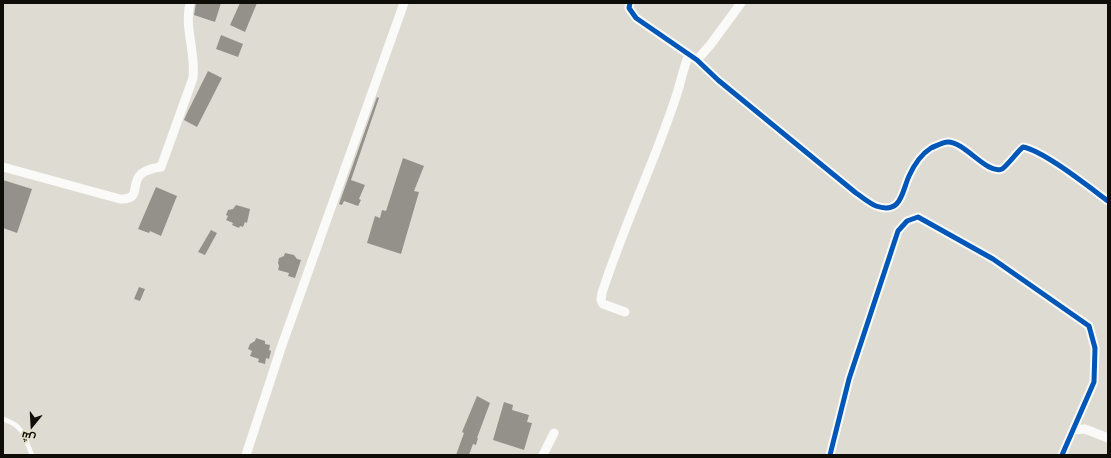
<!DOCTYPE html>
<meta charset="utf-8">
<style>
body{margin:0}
#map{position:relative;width:1111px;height:458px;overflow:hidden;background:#dedcd2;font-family:"PT Sans Narrow",Cairo,sans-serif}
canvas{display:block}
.frame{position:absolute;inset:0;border:4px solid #0e0d07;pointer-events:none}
.north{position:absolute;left:12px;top:406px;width:40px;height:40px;-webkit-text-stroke:3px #e4dfcc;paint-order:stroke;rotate:198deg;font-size:11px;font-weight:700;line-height:16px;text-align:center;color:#0e0d07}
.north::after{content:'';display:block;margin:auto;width:14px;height:18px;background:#0e0d07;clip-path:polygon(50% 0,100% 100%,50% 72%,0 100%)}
</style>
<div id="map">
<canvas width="1111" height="458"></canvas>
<div class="frame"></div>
<div class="north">ش</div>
</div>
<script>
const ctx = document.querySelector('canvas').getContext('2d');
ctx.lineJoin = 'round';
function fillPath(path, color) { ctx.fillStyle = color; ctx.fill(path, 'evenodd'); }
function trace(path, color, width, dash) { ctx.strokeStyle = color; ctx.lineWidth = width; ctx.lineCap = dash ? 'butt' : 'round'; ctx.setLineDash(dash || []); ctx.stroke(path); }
fillPath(new Path2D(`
 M 196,3 L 221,3 L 215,22 L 194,15 Z
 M 240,3 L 257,3 L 245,32 L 230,25 Z
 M 221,35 L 243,44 L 238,57 L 216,49 Z
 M 208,71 L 222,78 L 197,127 L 184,120 L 188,111 Z
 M 377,97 L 379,98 L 351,180 L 365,185 L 359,199 L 361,200 L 358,206 L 344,201 L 342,205 L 339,204 Z
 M 403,158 L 424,166 L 414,191 L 419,192 L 401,254 L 367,243 L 375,216 L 380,218 L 382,210 L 386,211 Z
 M 3,180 L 32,189 L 17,233 L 3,228 Z
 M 156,187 L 177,196 L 161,236 L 150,231 L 149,233 L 138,229 Z
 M 236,205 L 250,209 L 247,223 L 245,222 L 243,227 L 240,226 L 239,228 L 232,225 L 233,223 L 226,220 L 228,216 L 226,215 L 228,210 L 233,209 Z
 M 211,230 L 217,233 L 205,255 L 198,252 Z
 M 285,253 L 294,255 L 297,259 L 301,260 L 295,278 L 288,276 L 289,273 L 278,270 L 279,266 L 278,263 L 279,258 L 284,256 Z
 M 139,287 L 145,289 L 140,301 L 134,299 Z
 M 256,338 L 265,341 L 265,344 L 270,345 L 269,350 L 271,351 L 269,359 L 266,358 L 265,364 L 258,362 L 259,359 L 250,356 L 252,351 L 248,349 L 250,344 L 255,341 Z
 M 477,396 L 490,403 L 477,438 L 478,438 L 476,445 L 473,444 L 469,455 L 456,455 L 464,433 L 462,432 Z
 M 504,402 L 513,405 L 512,410 L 529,415 L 527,422 L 532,423 L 524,450 L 493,440 Z`), '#94918a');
trace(new Path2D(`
 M 3,419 C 24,426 24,436 32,455`), '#fafaf8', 4.5);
trace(new Path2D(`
 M 630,3 L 629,8 L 636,18 L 697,60 L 718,80 L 856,193 C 862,197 869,203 876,206 C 902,215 902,191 909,176 C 914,165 920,155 931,148 C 936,146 943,142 948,142 C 965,142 987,175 1002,169 C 1006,167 1018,151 1023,147 C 1044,151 1089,187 1108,201
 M 697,60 L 711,44 L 741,3
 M 3,167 L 120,199 C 142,200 130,184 141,174 C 147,169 154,168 161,167 L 193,78 C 196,53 184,28 190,3
 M 625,312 L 603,304 L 601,300 L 602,293 C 619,240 642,189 662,136 C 668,120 674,104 679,87 C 682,76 684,66 689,55
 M 1073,430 L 1085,429 L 1108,438
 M 246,455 L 281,348 L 404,3
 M 543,455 L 554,433
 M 830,455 L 849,379 L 898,231 L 907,221 L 918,217 L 993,259 L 1089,326 L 1095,348 L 1094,382 L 1062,455`), '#fafaf8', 9);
trace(new Path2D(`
 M 630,3 L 629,8 L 636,18 L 697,60 L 718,80 L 856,193 C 862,197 869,203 876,206 C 902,215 902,191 909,176 C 914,165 920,155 931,148 C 936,146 943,142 948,142 C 965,142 987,175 1002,169 C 1006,167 1018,151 1023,147 C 1044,151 1089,187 1108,201
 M 830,455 L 849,379 L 898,231 L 907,221 L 918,217 L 993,259 L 1089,326 L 1095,348 L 1094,382 L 1062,455`), '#0057b8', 5);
</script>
